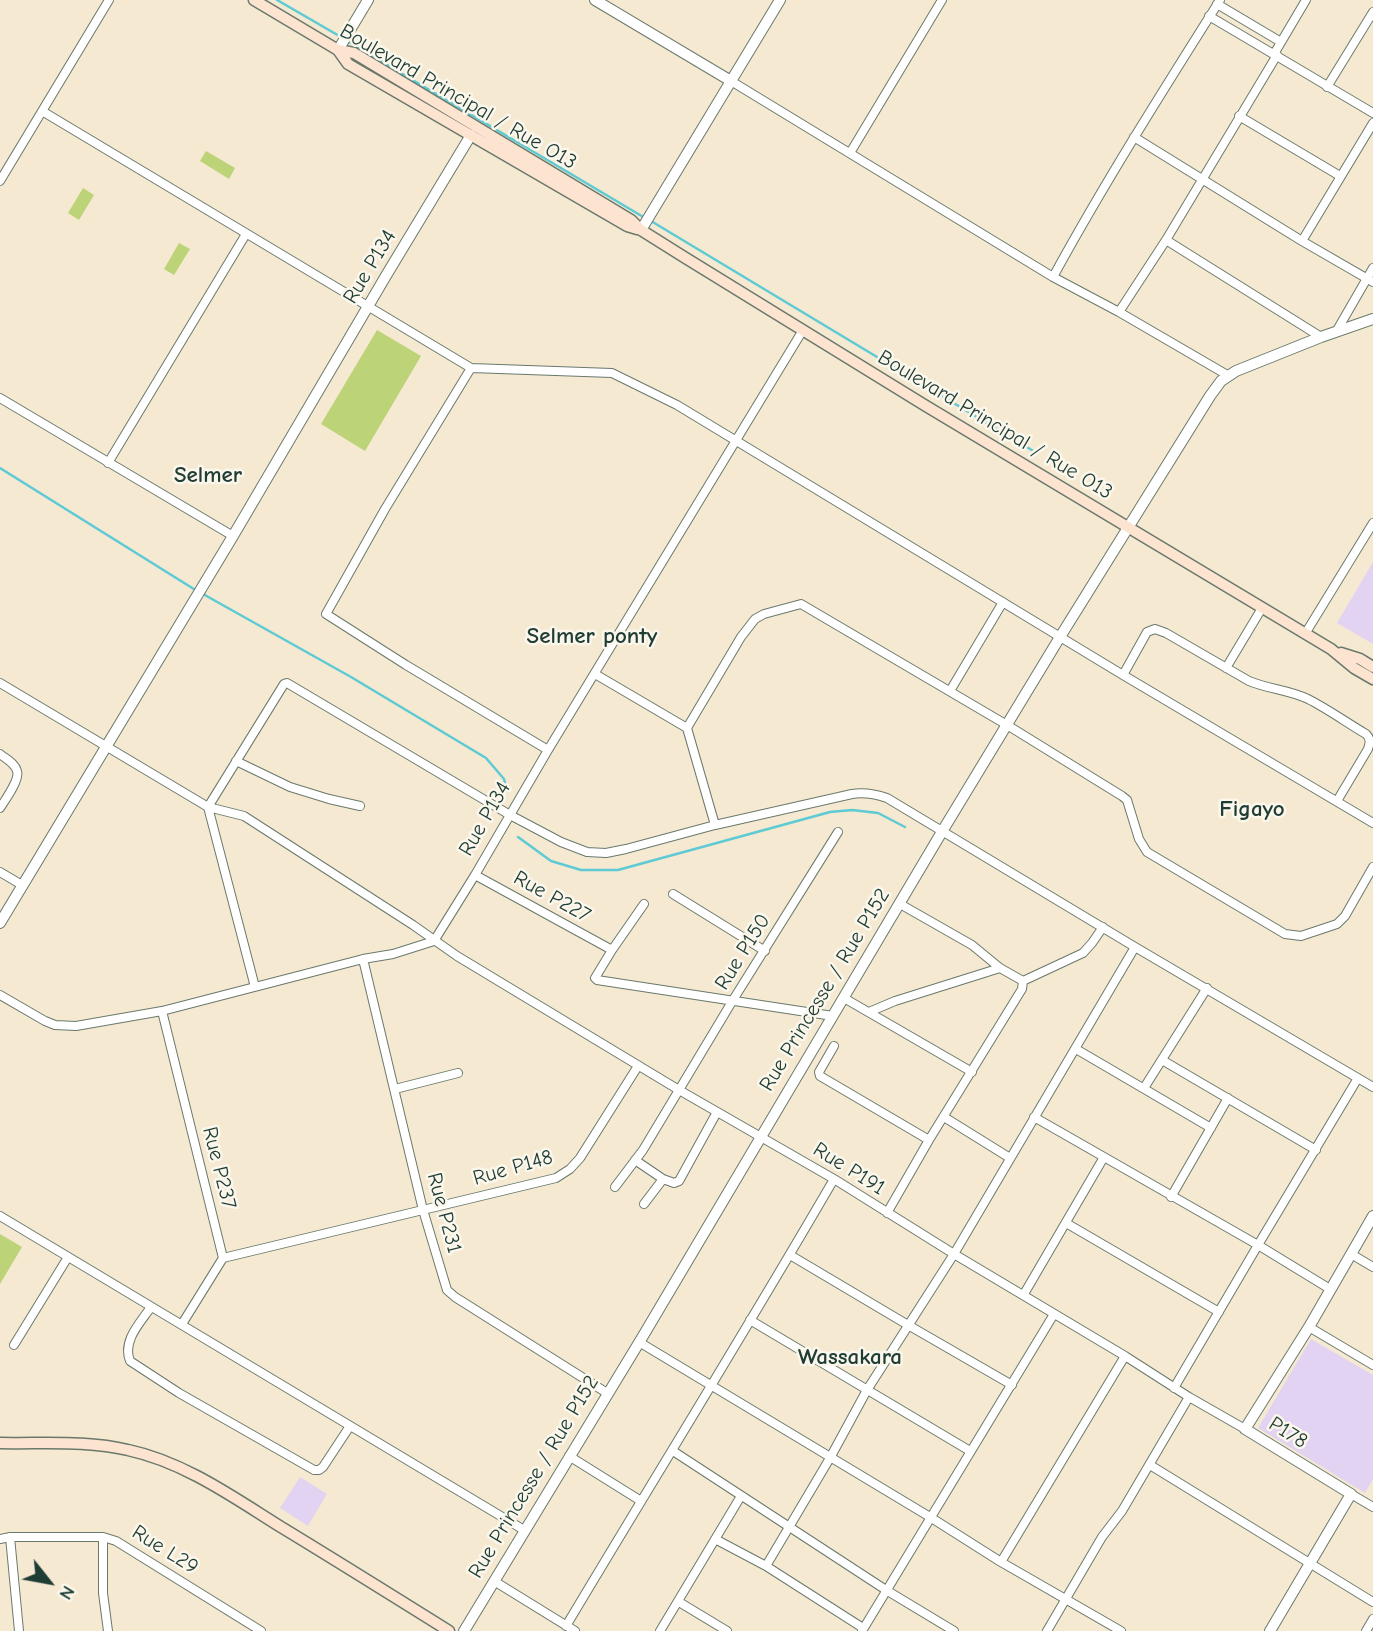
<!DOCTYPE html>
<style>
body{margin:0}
#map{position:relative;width:1373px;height:1631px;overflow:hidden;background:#f5e9d2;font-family:"Comic Neue",sans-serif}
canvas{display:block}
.north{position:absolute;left:14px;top:1547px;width:70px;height:70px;-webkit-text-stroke:5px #fbf7ec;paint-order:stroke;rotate:121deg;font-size:19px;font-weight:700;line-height:28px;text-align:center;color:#1f3d34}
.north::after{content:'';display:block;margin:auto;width:24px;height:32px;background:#1f3d34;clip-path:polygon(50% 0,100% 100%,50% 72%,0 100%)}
</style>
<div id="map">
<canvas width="1373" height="1631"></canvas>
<div class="north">N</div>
</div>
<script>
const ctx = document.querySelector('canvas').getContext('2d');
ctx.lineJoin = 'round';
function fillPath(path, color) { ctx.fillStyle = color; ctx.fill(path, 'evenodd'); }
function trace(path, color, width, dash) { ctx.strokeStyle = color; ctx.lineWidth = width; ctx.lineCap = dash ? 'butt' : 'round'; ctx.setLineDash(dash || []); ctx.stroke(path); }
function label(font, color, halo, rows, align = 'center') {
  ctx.font = font + ' "Comic Neue",sans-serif'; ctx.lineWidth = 5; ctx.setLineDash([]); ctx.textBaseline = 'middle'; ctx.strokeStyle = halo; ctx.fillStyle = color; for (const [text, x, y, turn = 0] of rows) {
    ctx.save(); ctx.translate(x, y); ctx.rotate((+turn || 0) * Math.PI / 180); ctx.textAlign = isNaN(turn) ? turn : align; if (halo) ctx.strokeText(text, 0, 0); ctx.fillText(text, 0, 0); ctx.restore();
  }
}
fillPath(new Path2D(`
 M 1373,562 L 1373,644 L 1337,623 Z
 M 1311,1339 L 1373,1375 L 1373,1479 L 1365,1493 L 1258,1428 Z
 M 300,1477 L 327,1494 L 308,1526 L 280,1508 Z`), '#e3d3f2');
fillPath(new Path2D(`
 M 206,151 L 235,168 L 229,179 L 200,161 Z
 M 83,188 L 94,195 L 79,220 L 68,213 Z
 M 179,243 L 190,249 L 174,275 L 164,269 Z
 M 377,330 L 421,356 L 365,451 L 321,424 Z
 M 0,1234 L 22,1247 L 0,1284 Z`), '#bcd377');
trace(new Path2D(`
 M 277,0 L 341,37
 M 347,41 L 645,218
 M 651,221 L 1035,452
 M 0,468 L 197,591
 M 203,594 L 351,677 L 486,758 L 504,779 L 507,791
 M 518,837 L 551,861 L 581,870 L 618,870 L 830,812 L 852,810 L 878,813 L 905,827`), '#5dcad4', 2.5);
const minor = new Path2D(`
 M 1217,4 L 1281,42
 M 1209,16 L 1373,113
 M 1274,54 L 1306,0
 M 731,81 L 1053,277 L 1119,312 L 1229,376
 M 1327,87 L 1373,12
 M 42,111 L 471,368 L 612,373 L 677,405 L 1123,675 L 1373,823
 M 1239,116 L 1340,176
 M 1134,137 L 1302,241 L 1373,282
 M 850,153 L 942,0
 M 0,181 L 109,0
 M 1166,240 L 1321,337
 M 1302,241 L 1373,123
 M 1053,277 C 1105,182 1162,92 1220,0
 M 1119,312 L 1166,240 L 1277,55
 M 1336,332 L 1373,268
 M 471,368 L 385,509 L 326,614 L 406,665 L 548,750
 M 0,398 L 233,536
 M 108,463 L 246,234
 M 1305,634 L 1373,523
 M 1226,668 L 1262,608
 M 595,674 L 687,728
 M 1123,675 L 1147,632 L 1155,629 L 1166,633 L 1249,681 C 1268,689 1289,690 1308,699 C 1328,709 1347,723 1366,734 C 1371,739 1370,743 1368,749 L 1337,801
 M 0,683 L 208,807 L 244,816 L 413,925 L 457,956 L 679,1090 L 834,1179 L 954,1254 L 1125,1356 L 1189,1397 L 1245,1429
 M 950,691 L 1003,602
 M 0,754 C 6,759 15,763 17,771 C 20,780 5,800 0,808
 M 236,761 L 290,787 L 329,799 L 360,806
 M 715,825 L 687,728 L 741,637 L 755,619 L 764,614 L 801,604 L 1007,725 L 1122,796 L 1127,800 L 1139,839 L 1147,852 L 1285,934 L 1301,936 L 1337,924 L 1345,916 L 1373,867
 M 0,872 L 22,885
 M 475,875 L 612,950
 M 673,894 L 765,951
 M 644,904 L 612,950 L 595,978 L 597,980 L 833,1016
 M 900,904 L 972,945 L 1000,968 L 1023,981
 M 363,959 L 423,1210 L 447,1290 L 455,1297 L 607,1393
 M 1023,981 L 1083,953 L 1092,943 L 1103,927
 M 255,987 L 208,807 L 284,684 L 287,683 L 510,815 L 561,842 L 587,852 L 606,853 L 626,849 L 715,825 L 852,794 C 865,792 875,794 887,798 L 1135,947 L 1373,1087
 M 0,995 L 45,1021 L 55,1025 L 76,1026 L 162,1011 L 363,959 L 393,954 L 434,941 L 475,875 L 548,750 L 803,330
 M 844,998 L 972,1072
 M 162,1011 L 223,1258 L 182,1324
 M 869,1012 L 895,1001 L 1000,968
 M 834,1046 L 819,1072 L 820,1076 L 929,1140
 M 1076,1049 L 1211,1128
 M 1162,1060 L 1316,1150
 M 1144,1088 L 1207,988
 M 395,1089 L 458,1073
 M 944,1117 L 1010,1158
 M 1034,1117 L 1258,1245 L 1330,1289
 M 635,1160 L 663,1179 L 674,1183 L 679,1181 L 717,1112
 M 615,1187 L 643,1150 L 733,1000 L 838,832
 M 1171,1197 L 1228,1098
 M 644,1204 L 663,1179
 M 887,1213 L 929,1140 L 1022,989 L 1023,981
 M 0,1216 L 524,1530
 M 1066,1223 L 1219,1312
 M 1351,1254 L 1373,1267
 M 790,1255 L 908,1325 L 1012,1385
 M 223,1258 L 556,1178 L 570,1169 L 580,1158 L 638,1066
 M 1024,1294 L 1104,1157
 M 151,1307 C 140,1323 122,1341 130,1361 L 179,1393 L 314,1470 L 319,1470 L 323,1467 L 350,1426
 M 750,1320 L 970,1451
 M 1309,1327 L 1373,1365
 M 639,1342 L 930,1517 L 1001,1562 L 1121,1631
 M 14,1345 L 68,1257
 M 1174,1388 L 1258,1245 L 1358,1078
 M 673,1451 L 886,1590 L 954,1631
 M 569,1456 L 641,1501
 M 1150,1465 L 1373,1602
 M 1351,1494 L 1373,1507
 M 10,1537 L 19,1631
 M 103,1537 L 103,1593 L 108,1631
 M 0,1539 L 10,1537 L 103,1537 L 116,1541 L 261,1631
 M 715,1539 L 766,1566 L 863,1628
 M 1001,1562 L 1125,1356
 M 766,1566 L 830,1458 L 867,1390 L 954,1254 L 1135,947
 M 494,1581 L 575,1631
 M 679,1602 L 727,1631
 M 566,1626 C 655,1477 747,1329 834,1179
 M 660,1631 L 741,1496
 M 862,1631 L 1054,1314
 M 1047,1631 L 1102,1537 L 1122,1511 L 1189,1397
 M 1366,1631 L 1373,1619`);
const tertiary = new Path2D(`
 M 595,0 L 731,81
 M 338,50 L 368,0
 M 641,230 L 780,0
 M 0,923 L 233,536 L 387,274 L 471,135
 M 464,1631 L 643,1336 L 943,830 L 1060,637 L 1210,396 L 1221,381 L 1236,371 L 1321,337 L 1373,319
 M 1270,1631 L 1351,1494 L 1245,1429 L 1309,1327 L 1373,1216`);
const secondary = new Path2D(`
 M 254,0 L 338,50 L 354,53 L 631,220 L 641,230 L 684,257 L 926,406 L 1331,649 L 1354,668 L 1373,679
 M 338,50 L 348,64 L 627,226 L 637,229
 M 1341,653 L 1360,659 L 1373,667
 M 0,1443 C 42,1444 87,1440 128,1450 C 184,1462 233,1497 281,1527 C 337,1561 393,1596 449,1631`);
trace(minor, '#6a796b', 10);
trace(tertiary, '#6a796b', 12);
trace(secondary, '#6a796b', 13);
trace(minor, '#fff', 8);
trace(tertiary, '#fff', 10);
trace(secondary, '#fde4d1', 10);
label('21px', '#1f3d34', '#fbf7ec', [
 ["Boulevard Principal / Rue O13",458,97,30],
 ["Rue P134",370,267,-59],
 ["Boulevard Principal / Rue O13",995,425,31],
 ["Rue P134",485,819,-60],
 ["Rue P227",552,897,29],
 ["Rue P150",743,952,-58],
 ["Rue Princesse / Rue P152",825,990,-59],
 ["Rue P237",219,1168,76],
 ["Rue P148",513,1168,-16],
 ["Rue P191",849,1169,32],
 ["Rue P231",444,1213,75],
 ["P178",1288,1433,32],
 ["Rue Princesse / Rue P152",534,1477,-59],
 ["Rue L29",165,1550,32]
]);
label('bold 23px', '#1f3d34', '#fbf7ec', [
 ["Selmer",208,475],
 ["Selmer ponty",592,636],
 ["Figayo",1252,809],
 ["Wassakara",850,1357]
]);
</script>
